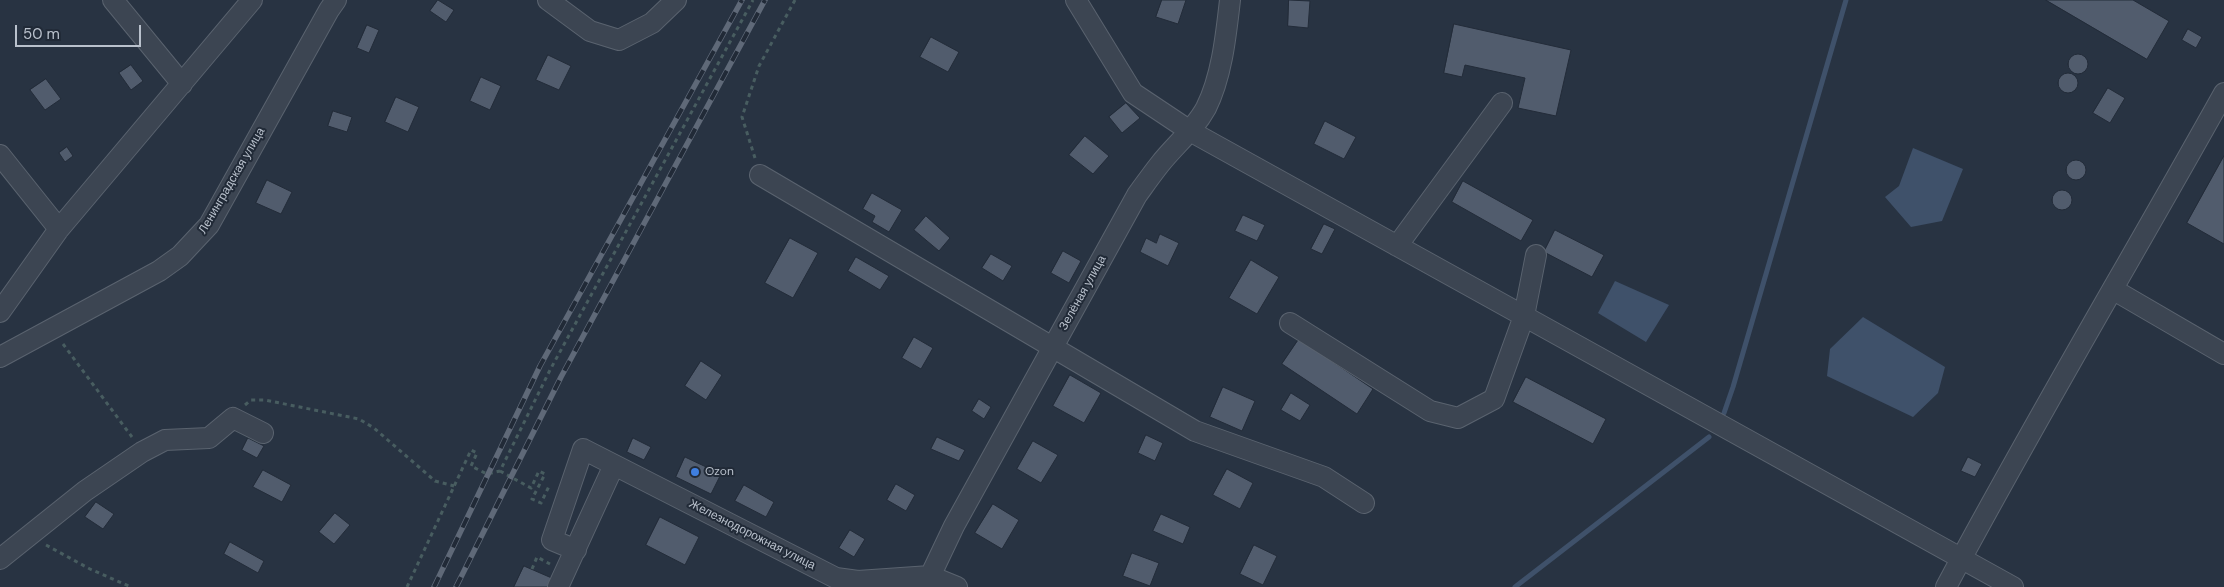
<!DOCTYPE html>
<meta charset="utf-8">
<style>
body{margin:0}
#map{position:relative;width:2224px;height:587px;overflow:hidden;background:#283342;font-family:"DM Sans",sans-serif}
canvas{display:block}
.scale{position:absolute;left:15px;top:25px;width:126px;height:22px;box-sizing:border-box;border:2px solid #b9c1cc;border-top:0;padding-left:6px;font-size:15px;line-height:18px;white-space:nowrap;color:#b9c1cc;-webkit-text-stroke:4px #212a37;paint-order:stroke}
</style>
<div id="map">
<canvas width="2224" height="587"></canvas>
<div class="scale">50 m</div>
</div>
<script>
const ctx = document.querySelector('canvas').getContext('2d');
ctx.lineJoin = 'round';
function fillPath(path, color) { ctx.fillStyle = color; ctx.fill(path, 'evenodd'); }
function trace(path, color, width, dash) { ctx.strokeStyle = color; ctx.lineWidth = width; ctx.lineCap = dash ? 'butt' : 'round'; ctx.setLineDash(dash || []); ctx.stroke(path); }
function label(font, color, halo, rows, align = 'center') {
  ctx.font = font + ' "DM Sans",sans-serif'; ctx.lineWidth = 4; ctx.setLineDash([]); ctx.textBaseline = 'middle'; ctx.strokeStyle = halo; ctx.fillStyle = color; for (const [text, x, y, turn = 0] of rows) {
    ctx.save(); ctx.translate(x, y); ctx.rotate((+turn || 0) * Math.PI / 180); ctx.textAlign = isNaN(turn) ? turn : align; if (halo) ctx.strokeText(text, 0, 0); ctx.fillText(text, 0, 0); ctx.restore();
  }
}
fillPath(new Path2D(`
 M 1913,148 L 1963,169 L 1942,221 L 1911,227 L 1885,197 L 1899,186 Z
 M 1615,281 L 1669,305 L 1646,342 L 1598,313 Z
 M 1863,317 L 1945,367 L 1938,393 L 1913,417 L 1827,376 L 1830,349 Z`), '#3f516a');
trace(new Path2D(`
 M 1724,413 L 1733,387 L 1846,0
 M 1515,587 L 1709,437`), '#3f516a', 5);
const building = new Path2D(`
 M 438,0 L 454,10 L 446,22 L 430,11 Z
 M 1162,0 L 1186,0 L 1178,24 L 1156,17 Z
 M 1289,0 L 1310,1 L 1308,28 L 1288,26 Z
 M 2046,0 L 2133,0 L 2169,21 L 2147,59 Z
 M 1454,24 L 1571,50 L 1556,116 L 1518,108 L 1525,78 L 1465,65 L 1462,77 L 1444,73 Z
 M 367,25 L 379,30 L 369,53 L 357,48 Z
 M 2188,29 L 2202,37 L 2196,48 L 2182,40 Z
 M 931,37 L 959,52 L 948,72 L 920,57 Z
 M2068 64a10 10 0 1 1 20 0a10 10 0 1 1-20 0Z
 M 548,55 L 571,66 L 559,90 L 536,80 Z
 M 131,65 L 143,81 L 131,90 L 119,73 Z
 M2058 83a10 10 0 1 1 20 0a10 10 0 1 1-20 0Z
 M 481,77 L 501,86 L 490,110 L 470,101 Z
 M 46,79 L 61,99 L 45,110 L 30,90 Z
 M 2108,88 L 2125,98 L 2110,123 L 2093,113 Z
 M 396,97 L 419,107 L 408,132 L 385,122 Z
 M 1126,103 L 1140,118 L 1122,133 L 1109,117 Z
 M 333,111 L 352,117 L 347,132 L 328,126 Z
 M 1325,121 L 1356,137 L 1344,159 L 1314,144 Z
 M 1085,136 L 1109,156 L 1093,174 L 1069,155 Z
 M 67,147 L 73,156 L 65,162 L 59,153 Z
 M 2224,156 L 2224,244 L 2187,223 Z
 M2066 170a10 10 0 1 1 20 0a10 10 0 1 1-20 0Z
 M 267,180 L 292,192 L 281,214 L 256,203 Z
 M 1463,181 L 1533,220 L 1521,241 L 1452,202 Z
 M2052 200a10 10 0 1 1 20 0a10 10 0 1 1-20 0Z
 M 872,193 L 902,210 L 889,232 L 872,222 L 875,216 L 863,209 Z
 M 1243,215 L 1265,225 L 1257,241 L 1235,231 Z
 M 926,216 L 950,238 L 939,251 L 914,230 Z
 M 1324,224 L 1335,229 L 1322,254 L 1311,249 Z
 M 1555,230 L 1604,255 L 1592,277 L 1544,252 Z
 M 1160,234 L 1179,243 L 1168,266 L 1140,252 L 1146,238 L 1156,243 Z
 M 790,238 L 818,253 L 793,298 L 765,283 Z
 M 1063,251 L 1081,261 L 1069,283 L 1051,273 Z
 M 991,254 L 1012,266 L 1003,281 L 982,268 Z
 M 856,257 L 889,276 L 880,290 L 848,271 Z
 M 1251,260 L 1279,277 L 1257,314 L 1229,298 Z
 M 914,337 L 933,348 L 921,369 L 902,358 Z
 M 1299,339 L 1373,389 L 1357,414 L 1282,364 Z
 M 701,361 L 722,375 L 706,400 L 685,386 Z
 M 1070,375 L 1101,393 L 1084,423 L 1053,406 Z
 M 1526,377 L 1606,419 L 1593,444 L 1513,402 Z
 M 1223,387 L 1255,401 L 1242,431 L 1210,417 Z
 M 1291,393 L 1310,405 L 1300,421 L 1281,410 Z
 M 979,399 L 991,407 L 984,419 L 972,411 Z
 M 1146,435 L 1163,443 L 1155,461 L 1138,453 Z
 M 937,437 L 965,450 L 959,461 L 931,449 Z
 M 248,438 L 264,446 L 257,458 L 242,450 Z
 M 633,438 L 651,447 L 644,460 L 627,452 Z
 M 1033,441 L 1058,455 L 1041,483 L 1017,469 Z
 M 685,457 L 721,474 L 711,494 L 676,477 Z
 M 1968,457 L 1982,464 L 1975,477 L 1961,471 Z
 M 1227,469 L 1253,483 L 1240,509 L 1213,495 Z
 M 263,470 L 291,485 L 282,502 L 253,487 Z
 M 896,484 L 915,495 L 906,511 L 887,500 Z
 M 744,485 L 774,502 L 766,517 L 735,501 Z
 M 96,502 L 114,514 L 103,529 L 85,517 Z
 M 993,504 L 1019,520 L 1002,549 L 975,533 Z
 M 335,513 L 350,525 L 334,544 L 319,532 Z
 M 1161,514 L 1190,527 L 1183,544 L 1153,531 Z
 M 660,517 L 699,537 L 685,565 L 646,545 Z
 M 850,530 L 865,539 L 854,557 L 839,548 Z
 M 230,542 L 264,561 L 258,573 L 224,554 Z
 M 1254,545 L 1277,556 L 1263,585 L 1240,574 Z
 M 1132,553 L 1159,563 L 1150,586 L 1123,576 Z
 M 524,566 L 554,579 L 550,587 L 514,587 Z`);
fillPath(building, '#515c6d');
trace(building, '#232c39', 1);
const minor = new Path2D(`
 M 113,0 L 182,84
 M 548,0 L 590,31 L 619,40 L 652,23 L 676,0
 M 1076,0 L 1133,93 L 1190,131 L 2013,587
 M 0,155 L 59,229
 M 760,175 L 1195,431 L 1324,477 L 1364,503
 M 1397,246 L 1502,103
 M 2114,290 L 2224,354
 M 0,312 L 59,229 L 252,0
 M 1290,323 L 1430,411 L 1458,418 L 1494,399 L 1524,316 L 1536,255
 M 0,357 L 159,271 L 180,256 L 209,225 L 329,10 L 336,0
 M 576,550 L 552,540 L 583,449 L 836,578 L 858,581 L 930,576 L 957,587
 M 0,559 L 85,491 L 142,452 L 165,440 L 209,438 L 233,418 L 263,433
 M 558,587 L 614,465
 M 925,587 L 954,526 L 1137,195 C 1145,184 1152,174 1160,164 C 1175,145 1194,130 1206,108 C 1222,76 1226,35 1230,0
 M 1946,587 C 2035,420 2132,258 2224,93`);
trace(minor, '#5a636f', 22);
trace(new Path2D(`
 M 755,158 L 742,117 L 759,66 L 795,0
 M 63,344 L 132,437
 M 245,405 L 251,400 L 265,400 L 359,419 L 374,428 L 435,481 L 454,486
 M 500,471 L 531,488 L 539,471 L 545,474 L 532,499 L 541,503 L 550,484
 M 46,545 L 90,569 L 131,587
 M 532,569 L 537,557 L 550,564
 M 407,587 L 471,450 L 477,453 L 471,466 L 487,474 L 500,471 L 550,370 L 753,0`), '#485d60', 3, [4, 4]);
trace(minor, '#3c4552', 20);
const rail = new Path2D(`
 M 434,587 L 540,366 L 742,0
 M 456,587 L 561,377 L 765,0`);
trace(rail, '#5f6978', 5.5);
trace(rail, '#212a37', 4, [11]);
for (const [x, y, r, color] of [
 [695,472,5,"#3f7fe0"]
]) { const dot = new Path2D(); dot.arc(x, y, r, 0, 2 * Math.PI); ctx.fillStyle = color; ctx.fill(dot); trace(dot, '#212a37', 2); }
label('12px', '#b9c1cc', '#212a37', [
 ["Ленинградская улица",232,181,-60],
 ["Зелёная улица",1083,293,-61],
 ["Железнодорожная улица",752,535,27]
]);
label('12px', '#b9c1cc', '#212a37', [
 ["Ozon",705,472]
], 'left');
</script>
